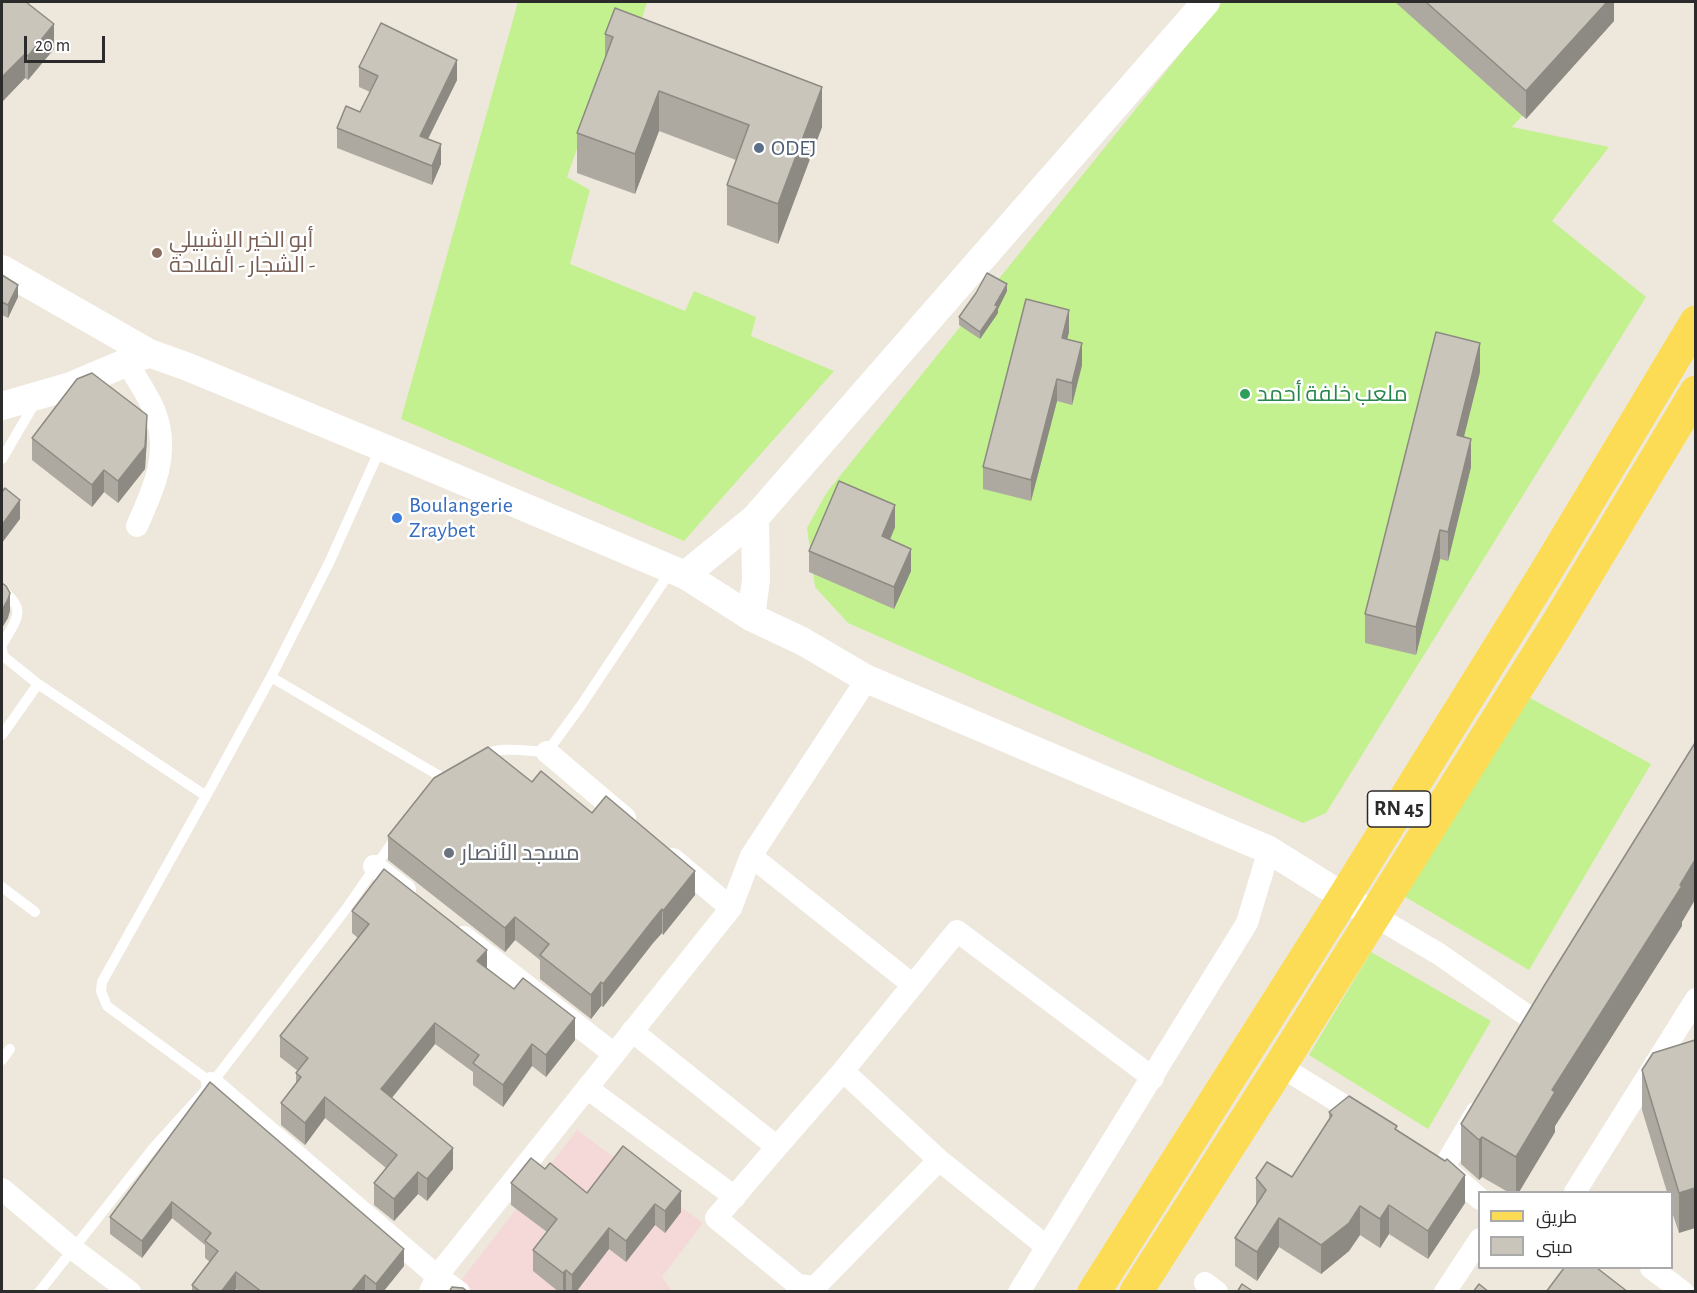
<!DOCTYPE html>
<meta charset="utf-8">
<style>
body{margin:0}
#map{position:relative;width:1697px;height:1293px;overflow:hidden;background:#eee7dc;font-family:"Alegreya Sans",Cairo,sans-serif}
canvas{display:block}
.frame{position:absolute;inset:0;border:3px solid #2b2b2b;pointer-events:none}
.legend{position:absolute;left:1478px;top:1191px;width:195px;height:78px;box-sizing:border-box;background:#fff;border:2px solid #aaa;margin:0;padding:8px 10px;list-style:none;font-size:18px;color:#2b2b2b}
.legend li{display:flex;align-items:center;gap:12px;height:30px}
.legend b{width:30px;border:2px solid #aaa}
.scale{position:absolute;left:24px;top:36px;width:81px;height:27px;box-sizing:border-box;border:3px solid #2b2b2b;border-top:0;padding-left:8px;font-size:18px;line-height:21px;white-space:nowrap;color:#2b2b2b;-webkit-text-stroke:4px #fff;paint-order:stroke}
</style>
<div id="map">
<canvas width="1697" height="1293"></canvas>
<div class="frame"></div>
<ul class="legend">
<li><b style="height:8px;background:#fcdc54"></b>طريق</li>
<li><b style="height:16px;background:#c9c5bb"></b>مبنى</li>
</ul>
<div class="scale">20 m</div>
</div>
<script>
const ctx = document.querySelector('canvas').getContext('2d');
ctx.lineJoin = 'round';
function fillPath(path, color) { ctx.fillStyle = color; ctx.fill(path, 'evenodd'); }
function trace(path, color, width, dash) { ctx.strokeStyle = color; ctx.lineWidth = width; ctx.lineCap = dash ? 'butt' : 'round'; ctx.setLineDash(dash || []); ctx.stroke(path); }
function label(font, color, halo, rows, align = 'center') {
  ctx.font = font + ' "Alegreya Sans",Cairo,sans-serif'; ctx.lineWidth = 5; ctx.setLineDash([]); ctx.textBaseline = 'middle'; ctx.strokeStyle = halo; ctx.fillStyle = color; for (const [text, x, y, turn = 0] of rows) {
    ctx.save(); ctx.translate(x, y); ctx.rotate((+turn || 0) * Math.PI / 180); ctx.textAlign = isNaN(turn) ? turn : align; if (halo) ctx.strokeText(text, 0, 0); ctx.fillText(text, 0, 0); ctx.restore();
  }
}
fillPath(new Path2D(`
 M 577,1130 L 703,1223 L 662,1277 L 672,1291 L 471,1292 L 459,1283 Z`), '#f5d9d9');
fillPath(new Path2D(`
 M 518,2 L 647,2 L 633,48 L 614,44 L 567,177 L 590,190 L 570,264 L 685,311 L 694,291 L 756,317 L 751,336 L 834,371 L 684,541 L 401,419 Z
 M 1222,2 L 1568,2 L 1598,34 L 1512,127 L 1609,147 L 1552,221 L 1646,297 L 1326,813 L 1303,823 L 848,623 L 815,587 L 807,528 L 827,492 Z
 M 1530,698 L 1651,764 L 1529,970 L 1402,895 Z
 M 1371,952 L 1491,1021 L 1428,1129 L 1309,1055 Z`), '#c3f18f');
trace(new Path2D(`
 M 2,459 L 36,401
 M 2,590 C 29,611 15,620 2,645
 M 2,649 L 3,656 L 38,684 L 206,796 L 271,677 L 329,563 L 381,447
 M 271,677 L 443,778
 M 2,735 L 38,684
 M 482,755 C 501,746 526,751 547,752 L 580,707 L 670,572
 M 206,796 L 102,982 L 101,991 L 107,1006 L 212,1083
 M 2,887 L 35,912
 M 2,1060 L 10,1049
 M 39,1292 L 154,1147 L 212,1083 L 346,909 L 396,837`), '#fff', 10);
trace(new Path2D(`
 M 127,362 C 136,379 150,397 156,415 C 170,455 153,490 137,526
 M 547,752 L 625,818
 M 751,856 L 913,985 L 843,1071 L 939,1160 L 1047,1247
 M 673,859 L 731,908
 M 374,866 L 405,890
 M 1373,915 L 1439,954 L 1532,1019
 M 464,937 L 614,1054
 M 913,985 L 957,931 L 1153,1078
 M 632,1031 L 777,1147 L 843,1071
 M 1280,1066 L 1366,1119
 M 212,1083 L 437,1276 L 459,1292
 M 587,1088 L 735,1197
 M 777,1147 L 716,1218 L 798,1285 L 815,1287 L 939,1160
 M 1442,1166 L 1480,1199
 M 1444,1167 L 1476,1113
 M 2,1189 L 73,1249 L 130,1292
 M 1575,1192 L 1696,999
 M 1651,1268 L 1683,1292
 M 1205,1283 L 1217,1292
 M 430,1292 L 437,1276 L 731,908 L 751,856 L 867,679
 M 1019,1292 L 1247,923 L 1269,850
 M 1445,1292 L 1480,1239`), '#fff', 22);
trace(new Path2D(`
 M 2,269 L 149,353 L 188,367 L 413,460 L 685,575 L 751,617 L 802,641 L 867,679 L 1269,850 L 1373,915
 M 2,406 L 71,386 L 149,353
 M 685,575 L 755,518 L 1206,2
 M 751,617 L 756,580 L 755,518`), '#fff', 28);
trace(new Path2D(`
 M 1094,1292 L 1344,897 L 1544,575 L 1696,322
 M 1136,1292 L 1280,1066 L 1557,624 L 1696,392`), '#fcdc54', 33);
fillPath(new Path2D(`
 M 2,2 L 54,49 L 28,80 L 25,78 L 2,102 Z
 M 1395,2 L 1614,2 L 1614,21 L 1526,119 Z
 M 605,34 L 822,127 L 778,244 L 727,225 L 727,185 L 736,160 L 659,131 L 635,194 L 577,173 L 577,133 L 605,58 Z
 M 359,67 L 457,80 L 428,139 L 441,164 L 432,185 L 337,148 L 337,128 L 360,112 L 370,92 L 359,87 Z
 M 2,275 L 18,297 L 8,318 L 2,315 Z
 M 1007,291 L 998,309 L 998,313 L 980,339 L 959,325 L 959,317 Z
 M 1069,332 L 1067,339 L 1082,365 L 1072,405 L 1057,401 L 1031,501 L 983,489 L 983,467 Z
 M 1480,372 L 1464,437 L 1471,467 L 1448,561 L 1440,559 L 1416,655 L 1365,643 L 1365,614 Z
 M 147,437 L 145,469 L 118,503 L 104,492 L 92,507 L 32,460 L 32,438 Z
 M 895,527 L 890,540 L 911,571 L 894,609 L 809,572 L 809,551 Z
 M 532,782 L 592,813 L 695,895 L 663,935 L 662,933 L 653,943 L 603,1007 L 601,1006 L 591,1019 L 540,979 L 540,960 L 515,940 L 505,952 L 388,860 L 388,836 Z
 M 352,911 L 487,968 L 575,1040 L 546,1077 L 532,1066 L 503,1107 L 473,1085 L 473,1072 L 435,1044 L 392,1098 L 453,1169 L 427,1201 L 418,1194 L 394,1221 L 374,1205 L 374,1183 L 386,1168 L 325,1118 L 305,1145 L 281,1125 L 281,1103 L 296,1083 L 296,1073 L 298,1071 L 280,1057 L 280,1036 L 358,938 L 352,933 Z
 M 1682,922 L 1682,926 L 1555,1126 L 1555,1132 L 1519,1192 L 1508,1192 L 1482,1177 L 1479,1180 L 1461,1164 L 1461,1124 Z
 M 1695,1040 L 1679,1233 L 1671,1209 L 1671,1192 L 1667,1192 L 1642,1110 L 1642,1070 Z
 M 210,1082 L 404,1266 L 383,1292 L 240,1292 L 236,1289 L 233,1292 L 192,1292 L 192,1285 L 210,1262 L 205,1258 L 205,1245 L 172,1218 L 142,1258 L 110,1234 L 110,1217 Z
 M 1329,1112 L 1397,1130 L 1465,1203 L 1428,1259 L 1389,1234 L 1380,1248 L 1360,1235 L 1349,1251 L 1321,1274 L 1279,1247 L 1257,1281 L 1235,1266 L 1235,1238 L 1256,1205 L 1256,1178 L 1292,1177 L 1329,1120 Z
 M 623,1146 L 681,1212 L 665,1233 L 655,1225 L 626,1262 L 609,1249 L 576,1292 L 559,1292 L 533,1271 L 533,1250 L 547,1232 L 511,1205 L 511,1183 L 545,1169 L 587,1193 Z`), '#ada9a1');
fillPath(new Path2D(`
 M 1607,2 L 1614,2 L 1614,21 L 1526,119 L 1526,91 Z
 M 54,24 L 54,49 L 28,80 L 28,56 Z
 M 25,54 L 25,78 L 2,102 L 2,77 Z
 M 457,60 L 457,80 L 420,155 L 420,136 Z
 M 822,87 L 822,127 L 778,244 L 778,204 Z
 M 659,91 L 659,131 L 635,194 L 635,154 Z
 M 441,144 L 441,164 L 432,185 L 432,166 Z
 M 1007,284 L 1007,291 L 998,309 L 998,313 L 980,339 L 980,332 Z
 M 18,285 L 18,297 L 8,318 L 8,305 Z
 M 1069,310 L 1069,332 L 1062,360 L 1062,338 Z
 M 1082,343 L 1082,365 L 1072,405 L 1072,383 Z
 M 1480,343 L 1480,372 L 1457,464 L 1457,435 Z
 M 1057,379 L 1057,401 L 1031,501 L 1031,480 Z
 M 147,415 L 147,437 L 145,469 L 118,503 L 118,481 Z
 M 1471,439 L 1471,467 L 1448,561 L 1448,532 Z
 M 104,470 L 104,492 L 92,507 L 92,485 Z
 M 20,500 L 20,519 L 2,543 L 2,525 Z
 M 895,505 L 895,527 L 882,558 L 882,536 Z
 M 1440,530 L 1440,559 L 1416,655 L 1416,627 Z
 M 911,549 L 911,571 L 894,609 L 894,587 Z
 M 10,593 L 10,611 L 8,618 L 2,628 L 2,610 Z
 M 1695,860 L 1695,900 L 1682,922 L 1682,926 L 1555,1126 L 1555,1132 L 1519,1192 L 1516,1192 L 1516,1157 L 1552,1090 Z
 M 695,871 L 695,895 L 663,935 L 663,911 Z
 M 662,909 L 662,933 L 653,943 L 603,1007 L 603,984 L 653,920 Z
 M 515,917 L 515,940 L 505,952 L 505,928 Z
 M 487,950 L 487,972 L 477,961 Z
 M 601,982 L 601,1006 L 591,1019 L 591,995 Z
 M 575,1018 L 575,1040 L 546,1077 L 546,1055 Z
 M 435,1023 L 435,1044 L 381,1111 L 381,1089 Z
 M 532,1044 L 532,1066 L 503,1107 L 503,1085 Z
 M 325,1097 L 325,1118 L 305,1145 L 305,1123 Z
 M 1482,1137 L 1482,1177 L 1479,1180 L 1479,1140 Z
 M 453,1148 L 453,1169 L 427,1201 L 427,1179 Z
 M 418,1172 L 418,1194 L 394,1221 L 394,1199 Z
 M 1465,1175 L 1465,1203 L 1428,1259 L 1428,1231 Z
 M 1695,1188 L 1695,1228 L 1679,1233 L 1679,1193 Z
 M 681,1191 L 681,1212 L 665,1233 L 665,1211 Z
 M 172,1202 L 172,1218 L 142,1258 L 142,1241 Z
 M 655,1204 L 655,1225 L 626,1262 L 626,1241 Z
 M 1389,1205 L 1389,1234 L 1380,1248 L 1380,1219 Z
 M 1360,1206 L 1360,1235 L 1349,1251 L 1321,1274 L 1321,1245 Z
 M 1279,1218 L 1279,1247 L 1257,1281 L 1257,1252 Z
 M 609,1228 L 609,1249 L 576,1292 L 572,1292 L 572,1275 Z
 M 404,1249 L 404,1266 L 383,1292 L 376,1292 L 376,1284 Z
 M 566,1270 L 566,1291 L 563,1292 L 563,1273 Z
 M 236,1272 L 236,1289 L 233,1292 L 221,1292 Z
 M 365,1275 L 365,1292 L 351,1292 Z`), '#8d8a83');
const building = new Path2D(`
 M 2,2 L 26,2 L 54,24 L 28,56 L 25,54 L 2,77 Z
 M 1426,2 L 1607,2 L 1526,91 Z
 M 615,8 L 822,87 L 778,204 L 727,185 L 749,125 L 659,91 L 635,154 L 577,133 L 613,37 L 605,34 Z
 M 381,23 L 457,60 L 420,136 L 441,144 L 432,166 L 337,128 L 346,106 L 360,112 L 378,76 L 359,67 Z
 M 987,273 L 1007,284 L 995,305 L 998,306 L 980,332 L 959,317 L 976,293 Z
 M 2,275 L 18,285 L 8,305 L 2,302 Z
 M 1026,299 L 1069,310 L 1062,338 L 1082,343 L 1072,383 L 1057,379 L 1031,480 L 983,467 Z
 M 1436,332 L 1480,343 L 1457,435 L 1471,439 L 1448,532 L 1440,530 L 1416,627 L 1365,614 Z
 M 92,373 L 147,415 L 145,447 L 118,481 L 104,470 L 92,485 L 32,438 L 77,379 Z
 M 839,481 L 895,505 L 882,536 L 911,549 L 894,587 L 809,551 Z
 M 5,488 L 20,500 L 2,525 L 2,492 Z
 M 2,583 L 6,586 L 10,593 L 8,599 L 2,610 Z
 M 1695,743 L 1695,860 L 1680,885 L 1682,886 L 1552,1090 L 1555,1092 L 1516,1157 L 1482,1137 L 1479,1140 L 1461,1124 L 1544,986 Z
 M 488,747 L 532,782 L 541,771 L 592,813 L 606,796 L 695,871 L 663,911 L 662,909 L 653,920 L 603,984 L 601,982 L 591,995 L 540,955 L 549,944 L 515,917 L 505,928 L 388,836 L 434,778 Z
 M 384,869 L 487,950 L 477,961 L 514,989 L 523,978 L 575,1018 L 546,1055 L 532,1044 L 503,1085 L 473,1063 L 479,1055 L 435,1023 L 381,1089 L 453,1148 L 427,1179 L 418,1172 L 394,1199 L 374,1183 L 397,1155 L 325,1097 L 305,1123 L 281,1103 L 301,1077 L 296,1073 L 308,1058 L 280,1036 L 369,924 L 352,911 Z
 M 1695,1040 L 1695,1188 L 1679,1193 L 1642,1070 L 1653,1053 Z
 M 210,1082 L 404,1249 L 376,1284 L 365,1275 L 351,1292 L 262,1292 L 236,1272 L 221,1292 L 201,1292 L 192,1285 L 218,1251 L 205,1241 L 211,1233 L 172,1202 L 142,1241 L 110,1217 Z
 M 1349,1096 L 1397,1126 L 1395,1129 L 1445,1161 L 1447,1159 L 1465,1175 L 1428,1231 L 1389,1205 L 1380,1219 L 1360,1206 L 1349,1223 L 1321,1245 L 1279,1218 L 1257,1252 L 1235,1238 L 1266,1190 L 1256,1178 L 1267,1162 L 1292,1177 L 1332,1115 L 1329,1112 Z
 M 623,1146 L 681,1191 L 665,1211 L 655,1204 L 626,1241 L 609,1228 L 572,1275 L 566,1270 L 563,1273 L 533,1250 L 557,1219 L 511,1183 L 531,1158 L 545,1169 L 550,1163 L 587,1193 Z
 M 1564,1268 L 1597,1268 L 1628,1292 L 1546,1292 Z
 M 1242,1284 L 1254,1292 L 1237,1292 Z
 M 1479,1284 L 1489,1292 L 1473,1292 Z
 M 452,1287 L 463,1288 L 468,1292 L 449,1292 Z`);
fillPath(building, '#c9c5bb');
trace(building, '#8d8a83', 1.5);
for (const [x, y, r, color] of [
 [759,148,6,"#5c6f8a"],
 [157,253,6,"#8d6e63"],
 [1245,394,6,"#2e9e5b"],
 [397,518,6,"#3f7fe0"],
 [449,853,6,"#6b7280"]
]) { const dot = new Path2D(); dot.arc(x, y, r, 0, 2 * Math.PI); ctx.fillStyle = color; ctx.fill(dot); trace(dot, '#fff', 2); }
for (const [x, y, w] of [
 [1399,809,63]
]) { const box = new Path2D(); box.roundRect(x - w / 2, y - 18, w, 36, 4.5); ctx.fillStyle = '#fff'; ctx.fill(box); trace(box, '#2b2b2b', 1.5); }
label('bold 21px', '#2b2b2b', null, [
 ["RN 45",1399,809]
]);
label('22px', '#4e5e75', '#fff', [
 ["ODEJ",771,148]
], 'left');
label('22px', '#785e54', '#fff', [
 ["أبو الخير الإشبيلي",169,240],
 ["الشجار - الفلاحة -",169,265]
], 'left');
label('22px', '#27864d', '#fff', [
 ["ملعب خلفة أحمد",1257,394]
], 'left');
label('22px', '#366cbe', '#fff', [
 ["Boulangerie",409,505],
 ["Zraybet",409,530]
], 'left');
label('22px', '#5b616d', '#fff', [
 ["مسجد الأنصار",461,853]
], 'left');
</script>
